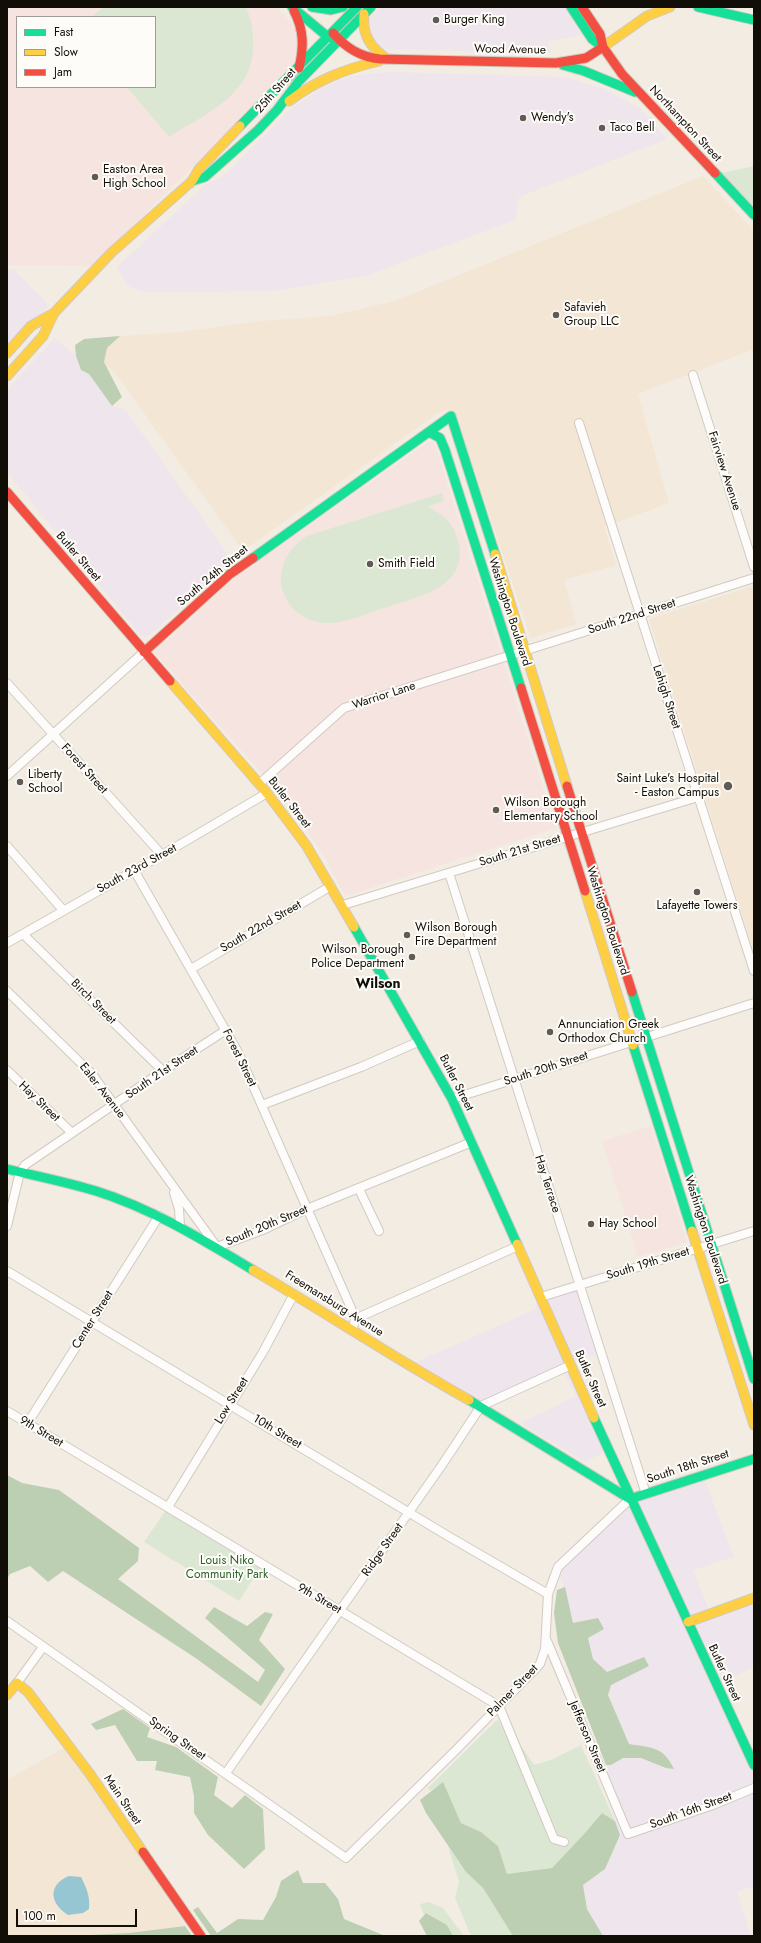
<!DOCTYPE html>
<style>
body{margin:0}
#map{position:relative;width:761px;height:1943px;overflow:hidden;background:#f3ece2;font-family:Jost,sans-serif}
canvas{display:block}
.frame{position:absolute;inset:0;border:8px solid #110d07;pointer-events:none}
.legend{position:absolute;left:16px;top:16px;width:140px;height:72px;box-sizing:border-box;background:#fefcf8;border:1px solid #9f9c98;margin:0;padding:5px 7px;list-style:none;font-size:12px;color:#110d07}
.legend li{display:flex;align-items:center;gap:8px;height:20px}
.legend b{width:20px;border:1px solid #9f9c98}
.scale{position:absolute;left:16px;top:1909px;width:121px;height:18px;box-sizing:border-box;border:2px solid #110d07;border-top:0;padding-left:5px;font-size:12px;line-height:14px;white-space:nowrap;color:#110d07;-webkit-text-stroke:3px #fefcf8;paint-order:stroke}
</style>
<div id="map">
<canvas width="761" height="1943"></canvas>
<div class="frame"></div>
<ul class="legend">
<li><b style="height:5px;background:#16e098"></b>Fast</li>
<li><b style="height:5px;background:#ffcf43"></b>Slow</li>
<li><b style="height:5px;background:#f24e42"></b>Jam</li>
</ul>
<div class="scale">100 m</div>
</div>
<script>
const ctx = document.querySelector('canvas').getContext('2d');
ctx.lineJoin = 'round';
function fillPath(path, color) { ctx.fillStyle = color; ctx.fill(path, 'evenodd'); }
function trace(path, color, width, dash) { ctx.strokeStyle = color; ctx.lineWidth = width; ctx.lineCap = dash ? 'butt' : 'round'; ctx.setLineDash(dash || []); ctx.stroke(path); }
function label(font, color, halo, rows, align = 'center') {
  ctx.font = font + ' Jost,sans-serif'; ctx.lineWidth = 4; ctx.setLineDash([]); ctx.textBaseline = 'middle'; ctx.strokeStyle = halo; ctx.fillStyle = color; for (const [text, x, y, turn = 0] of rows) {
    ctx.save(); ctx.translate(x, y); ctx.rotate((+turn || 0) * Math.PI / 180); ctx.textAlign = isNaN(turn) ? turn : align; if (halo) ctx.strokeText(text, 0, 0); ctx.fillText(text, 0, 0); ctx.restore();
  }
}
fillPath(new Path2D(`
 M 381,7 L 565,7 L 581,35 L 547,42 L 551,53 L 382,49 L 374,43 L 369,19 Z
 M 388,72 L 564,77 L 605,89 L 641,109 L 667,139 L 519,197 L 515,220 L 368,275 L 276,291 L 145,292 L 128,286 L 117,267 L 206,184 L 222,177 L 292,108 L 322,88 L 351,76 Z
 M 7,269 L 14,269 L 49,306 L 7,352 Z
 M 55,338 L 76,356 L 81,370 L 89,374 L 112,406 L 125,409 L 224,549 L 231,562 L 146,638 L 140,635 L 7,472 L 7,390 Z
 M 583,1286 L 601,1354 L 568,1361 L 610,1449 L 585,1462 L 520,1423 L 576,1396 L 561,1367 L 481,1402 L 412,1364 L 536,1309 L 536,1303 Z
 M 703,1476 L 734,1557 L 693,1570 L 710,1613 L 754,1598 L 754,1667 L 718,1684 L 754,1764 L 754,1886 L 737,1892 L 751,1936 L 603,1936 L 587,1909 L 583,1885 L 605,1869 L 620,1835 L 598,1771 L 606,1765 L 611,1765 L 623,1758 L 641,1757 L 629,1744 L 608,1695 L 611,1685 L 607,1673 L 593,1659 L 588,1637 L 573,1623 L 560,1576 L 563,1564 L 630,1498 Z`), '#efe5ec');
fillPath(new Path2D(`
 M 703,176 L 754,231 L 754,349 L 638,394 L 669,503 L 604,527 L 616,565 L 564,580 L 576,624 L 531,638 L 456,415 L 451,409 L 438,413 L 243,551 L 118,377 L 104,362 L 107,348 L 120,336 L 181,332 L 261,321 L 331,316 L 395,301 Z
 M 753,586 L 754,590 L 754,953 L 649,619 Z
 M 69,1745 L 126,1834 L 185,1926 L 129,1933 L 70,1936 L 7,1936 L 7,1780 Z`), '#f4e6d4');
fillPath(new Path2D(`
 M 7,7 L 277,7 L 293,25 L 300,36 L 296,65 L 92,266 L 7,265 ZM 17,17 L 155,17 L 155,87 L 17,87 Z
 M 434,441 L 556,828 L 345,896 L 324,856 L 290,805 L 154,652 L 239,574 L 428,442 Z
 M 651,1126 L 687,1242 L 638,1257 L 602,1141 Z`), '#f6e4e0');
fillPath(new Path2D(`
 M 104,7 L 245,7 C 251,16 253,29 253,40 C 256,94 208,112 169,137 L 127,87 L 155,87 L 155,17 L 91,17 Z
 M 754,166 L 754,215 L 715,173 L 726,172 Z
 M 442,493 L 444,501 L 427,507 C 443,513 454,524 458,541 C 470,587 418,597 387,607 C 369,613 352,620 334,623 C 280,626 261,565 307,536 Z
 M 168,1507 L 262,1565 L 239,1601 L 144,1542 Z
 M 498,1719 L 503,1729 L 524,1750 L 534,1765 L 551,1760 L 581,1745 L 615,1821 L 602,1813 L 584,1834 L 552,1868 L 507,1874 L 498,1846 L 481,1832 L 461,1823 L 443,1783 L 430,1791 L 428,1788 Z
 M 448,1846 L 466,1872 L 483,1888 L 513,1936 L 471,1936 L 455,1898 L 459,1882 Z
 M 429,1902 L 443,1908 L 464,1936 L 453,1936 L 447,1925 L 427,1913 L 424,1915 L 420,1904 Z`), '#dce7d3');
fillPath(new Path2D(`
 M 120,336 L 107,348 L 104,362 L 122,397 L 112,406 L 89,374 L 81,370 L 76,356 L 75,345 L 84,339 Z
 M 7,1475 L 22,1483 L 59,1490 L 139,1548 L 138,1561 L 118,1579 L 258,1682 L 265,1670 L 205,1618 L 214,1607 L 247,1626 L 265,1612 L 273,1614 L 259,1640 L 285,1669 L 261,1706 L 197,1659 L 63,1571 L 48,1582 L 30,1566 L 10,1574 L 7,1579 Z
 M 565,1587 L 573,1623 L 598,1618 L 604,1629 L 588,1638 L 593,1659 L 607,1672 L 644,1657 L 649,1666 L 611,1685 L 608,1695 L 629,1744 C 652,1748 663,1746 674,1769 L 666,1768 L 641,1758 L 623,1758 L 611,1765 L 606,1765 L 558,1643 L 554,1613 L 557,1590 Z
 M 123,1709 L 150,1728 L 147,1737 L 176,1747 L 218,1777 L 214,1795 L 232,1808 L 245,1795 L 263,1809 L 265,1849 L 244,1869 L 208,1835 L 194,1813 L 194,1796 L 190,1777 L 155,1770 L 157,1761 L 137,1761 L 115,1725 L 96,1730 L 91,1724 Z
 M 443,1782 L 461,1823 L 481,1832 L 498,1846 L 507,1874 L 552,1868 L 584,1834 L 602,1813 L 615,1821 L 620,1835 L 605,1869 L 583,1885 L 587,1909 L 603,1936 L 513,1936 L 483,1888 L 466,1872 L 426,1813 L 420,1800 Z
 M 298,1870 L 303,1883 L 325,1883 L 338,1899 L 344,1919 L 383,1935 L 211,1936 L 193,1910 L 198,1907 L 217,1933 L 238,1919 L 263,1920 L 276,1897 L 281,1881 Z
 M 426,1913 L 447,1925 L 453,1936 L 427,1936 L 419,1921 Z
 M 185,1926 L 192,1936 L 70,1936 L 129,1933 Z`), '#bccfb2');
fillPath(new Path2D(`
 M 69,1876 L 81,1877 C 87,1889 90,1896 89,1909 L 83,1913 L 68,1915 C 50,1904 47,1885 69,1876 Z`), '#97c6d3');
const street = new Path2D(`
 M 693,375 L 754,567
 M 579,423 L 754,971
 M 7,683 L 162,855
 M 7,776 L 144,652
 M 259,784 L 344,708 L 754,578
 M 7,846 L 63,910
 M 134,870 L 239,1054 L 351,1308 L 355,1319 L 353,1329
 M 449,873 L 646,1494
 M 343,905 L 698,797
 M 23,934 L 163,1071
 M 7,943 L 186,841 L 267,793
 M 191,969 L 331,886
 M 7,991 L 92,1074 L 217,1247 L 265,1229 L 307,1209 L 472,1142
 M 7,1070 L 72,1133
 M 452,1099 L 754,1003
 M 262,1105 L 361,1067 L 420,1041
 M 359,1189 L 379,1231
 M 174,1193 L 179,1209 L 180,1226
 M 7,1226 L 20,1172 L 25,1165 L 163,1071 L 226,1030
 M 7,1271 L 448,1536 L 548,1594
 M 541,1297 L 754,1231
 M 355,1319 L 518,1246
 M 7,1411 L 499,1706 L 554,1839 L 564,1842
 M 27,1424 L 159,1216
 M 168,1507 L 263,1352 L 294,1294
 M 7,1621 L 346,1858 L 455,1751 L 540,1664 L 545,1649 L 548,1594 L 558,1567 L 630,1499
 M 547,1641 L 628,1834 L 713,1805 L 754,1788
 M 17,1683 L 43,1647
 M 226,1773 L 442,1465 L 481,1406 L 571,1365`);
const fast = new Path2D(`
 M 292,7 L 328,37 L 339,40 L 371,7
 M 312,7 L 331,10 L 343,7
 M 571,7 L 592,39 L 603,47
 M 698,7 L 754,20
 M 563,65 L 584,71 L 635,92
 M 240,126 L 357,7
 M 715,173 L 754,215
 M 192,181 L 205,177 L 258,130 L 277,110 L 299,81 L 339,40
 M 429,432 L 440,438 L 445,450 L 521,688
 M 253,558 L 451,416 L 495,554
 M 354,927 L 452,1099 L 517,1244
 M 632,992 L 754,1379
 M 633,1045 L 692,1231
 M 7,1169 C 36,1176 67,1182 96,1191 C 153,1209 203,1240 253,1270
 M 469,1400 L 630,1499 L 754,1459
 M 594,1418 L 754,1765`);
const slow = new Path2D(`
 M 364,14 C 362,35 370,47 387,59
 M 603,47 L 647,16 L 670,7
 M 289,101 C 317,80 345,69 379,61
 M 7,353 L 31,326 L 54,313 L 111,253 L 192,181 L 199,169 L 240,126
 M 7,376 L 43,336 L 54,313
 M 495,554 L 567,786
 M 170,681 L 267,793 L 306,845 L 354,927
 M 585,891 L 633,1045
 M 692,1231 L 754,1425
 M 517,1244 L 594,1418
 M 253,1270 C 326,1313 396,1359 469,1400
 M 688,1622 L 754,1598
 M 7,1695 L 17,1683 L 28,1692 L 90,1774 L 143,1852`);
const jam = new Path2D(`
 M 582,7 L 600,34 L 603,47 L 622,74 L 715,173
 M 294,11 C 304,30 304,47 299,68
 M 333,33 C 346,48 360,57 380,59 L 556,63 L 586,58 L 603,47
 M 7,492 L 170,681
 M 144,652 L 230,574 L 253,558
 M 521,688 L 585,891
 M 567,786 L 632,992
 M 143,1852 L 201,1936`);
trace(street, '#d0cac2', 10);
trace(fast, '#d0cac2', 11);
trace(slow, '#d0cac2', 11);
trace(jam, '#d0cac2', 11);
trace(street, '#fdfcfb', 8);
trace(fast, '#16e098', 9);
trace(slow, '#ffcf43', 9);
trace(jam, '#f24e42', 9);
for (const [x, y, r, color] of [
 [436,20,4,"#605b54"],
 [523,118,4,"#605b54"],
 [602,128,4,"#605b54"],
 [95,177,4,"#605b54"],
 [556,315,4,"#605b54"],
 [370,564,4,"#605b54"],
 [20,782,4,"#605b54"],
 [728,786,5,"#605b54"],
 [496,810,4,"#605b54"],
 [697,892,4,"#605b54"],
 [407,935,4,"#605b54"],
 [412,957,4,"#605b54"],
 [550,1032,4,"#605b54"],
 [591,1224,4,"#605b54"]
]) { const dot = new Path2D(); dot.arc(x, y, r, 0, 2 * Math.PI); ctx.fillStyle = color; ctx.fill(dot); trace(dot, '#fefcf8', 1.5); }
label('12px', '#110d07', '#fefcf8', [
 ["Burger King",444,20],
 ["Wendy's",531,118],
 ["Taco Bell",610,128],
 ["Easton Area",103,170],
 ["High School",103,184],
 ["Safavieh",564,308],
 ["Group LLC",564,322],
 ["Smith Field",378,564],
 ["Liberty",28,775],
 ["School",28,789],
 ["Saint Luke's Hospital",719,779,"right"],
 ["- Easton Campus",719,793,"right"],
 ["Wilson Borough",504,803],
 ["Elementary School",504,817],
 ["Lafayette Towers",697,906,"center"],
 ["Wilson Borough",415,928],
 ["Fire Department",415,942],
 ["Wilson Borough",404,950,"right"],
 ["Police Department",404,964,"right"],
 ["Annunciation Greek",558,1025],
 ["Orthodox Church",558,1039],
 ["Hay School",599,1224]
], 'left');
label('12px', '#110d07', '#fefcf8', [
 ["Wood Avenue",510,50,1],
 ["25th Street",276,91,-49],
 ["Northampton Street",685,124,47],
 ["Fairview Avenue",724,471,72],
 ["Butler Street",78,557,49],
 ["South 24th Street",213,576,-40],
 ["Washington Boulevard",509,612,72],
 ["South 22nd Street",632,617,-18],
 ["Warrior Lane",384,696,-18],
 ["Lehigh Street",666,697,72],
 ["Forest Street",84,769,48],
 ["Butler Street",289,803,52],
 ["South 21st Street",520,851,-17],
 ["South 23rd Street",137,869,-29],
 ["Washington Boulevard",607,921,72],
 ["South 22nd Street",261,927,-30],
 ["Birch Street",93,1002,45],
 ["Forest Street",239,1058,64],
 ["South 20th Street",546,1069,-18],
 ["South 21st Street",162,1073,-34],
 ["Butler Street",456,1083,63],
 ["Ealer Avenue",102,1091,52],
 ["Hay Street",39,1102,44],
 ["Hay Terrace",547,1184,72],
 ["South 20th Street",267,1226,-23],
 ["Washington Boulevard",705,1230,72],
 ["South 19th Street",648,1264,-17],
 ["Freemansburg Avenue",334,1304,32],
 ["Center Street",93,1320,-58],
 ["Butler Street",590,1379,66],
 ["Low Street",232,1401,-58],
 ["9th Street",41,1432,31],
 ["10th Street",277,1432,31],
 ["South 18th Street",688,1467,-18],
 ["Ridge Street",383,1550,-55],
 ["9th Street",319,1599,30],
 ["Butler Street",724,1673,65],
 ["Palmer Street",513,1691,-46],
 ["Jefferson Street",587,1737,67],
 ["Spring Street",177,1739,35],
 ["Main Street",122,1800,56],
 ["South 16th Street",691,1811,-20]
]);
label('12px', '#2b6227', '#fefcf8', [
 ["Louis Niko",227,1561],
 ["Community Park",227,1575]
]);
label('bold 14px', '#110d07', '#fefcf8', [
 ["Wilson",378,985]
]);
</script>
